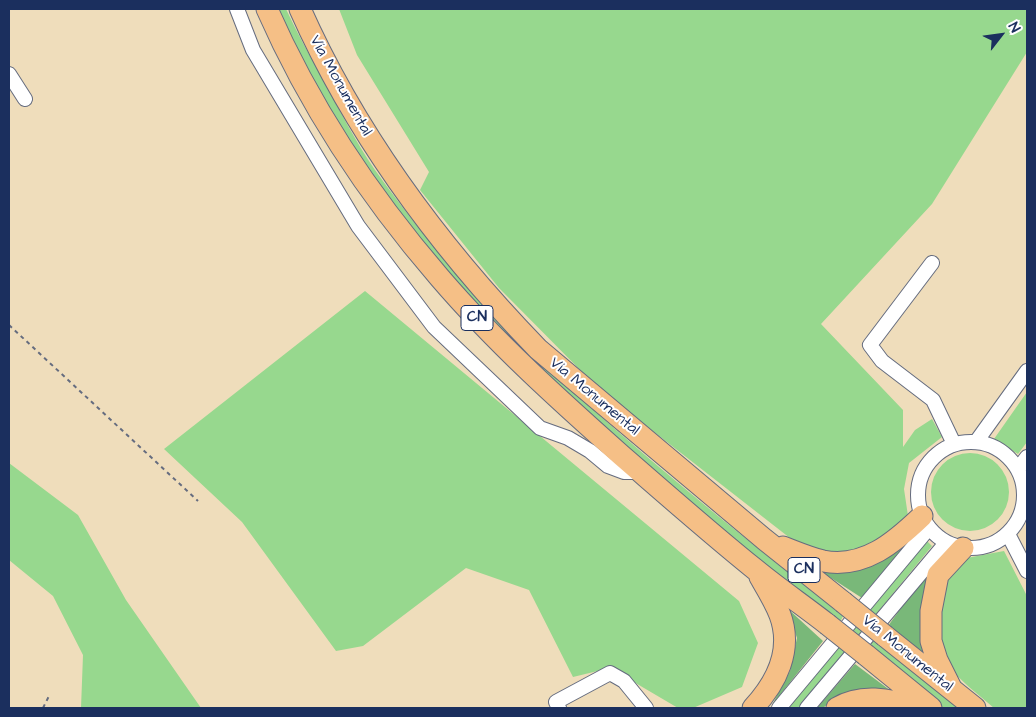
<!DOCTYPE html>
<meta charset="utf-8">
<style>
body{margin:0}
#map{position:relative;width:1036px;height:717px;overflow:hidden;background:#efddbb;font-family:"Architects Daughter",sans-serif}
canvas{display:block}
.frame{position:absolute;inset:0;border:10px solid #1b2f5e;pointer-events:none}
.north{position:absolute;left:976px;top:10px;width:50px;height:50px;-webkit-text-stroke:4px #fff;paint-order:stroke;rotate:60deg;font-size:14px;font-weight:700;line-height:20px;text-align:center;color:#1b2f5e}
.north::after{content:'';display:block;margin:auto;width:18px;height:22px;background:#1b2f5e;clip-path:polygon(50% 0,100% 100%,50% 72%,0 100%)}
</style>
<div id="map">
<canvas width="1036" height="717"></canvas>
<div class="frame"></div>
<div class="north">N</div>
</div>
<script>
const ctx = document.querySelector('canvas').getContext('2d');
ctx.lineJoin = 'round';
function fillPath(path, color) { ctx.fillStyle = color; ctx.fill(path, 'evenodd'); }
function trace(path, color, width, dash) { ctx.strokeStyle = color; ctx.lineWidth = width; ctx.lineCap = dash ? 'butt' : 'round'; ctx.setLineDash(dash || []); ctx.stroke(path); }
function label(font, color, halo, rows, align = 'center') {
  ctx.font = font + ' "Architects Daughter",sans-serif'; ctx.lineWidth = 4; ctx.setLineDash([]); ctx.textBaseline = 'middle'; ctx.strokeStyle = halo; ctx.fillStyle = color; for (const [text, x, y, turn = 0] of rows) {
    ctx.save(); ctx.translate(x, y); ctx.rotate((+turn || 0) * Math.PI / 180); ctx.textAlign = isNaN(turn) ? turn : align; if (halo) ctx.strokeText(text, 0, 0); ctx.fillText(text, 0, 0); ctx.restore();
  }
}
fillPath(new Path2D(`
 M 276,9 L 286,9 C 297,33 310,56 323,79 C 339,109 355,141 375,170 C 501,348 674,481 843,616 L 840,622 L 786,583 L 544,378 L 404,223 L 335,121 Z
 M 339,9 L 1027,9 L 1027,52 L 932,204 L 821,324 L 903,410 L 903,447 L 915,430 L 932,419 L 942,437 L 909,463 L 904,489 L 908,516 L 893,534 L 854,552 L 821,553 L 795,542 L 599,389 L 499,288 L 420,190 L 429,172 L 357,55 Z
 M 365,291 L 739,601 L 758,643 L 742,687 L 693,708 L 678,708 L 610,668 L 573,677 L 529,590 L 466,568 L 363,646 L 336,651 L 242,522 L 164,449 Z
 M 1027,392 L 1027,442 L 1018,454 L 994,439 Z
 M931 492a39 39 0 1 1 78 0a39 39 0 1 1-78 0Z
 M 9,463 L 78,515 L 126,600 L 201,708 L 81,708 L 83,655 L 53,596 L 9,560 Z
 M 927,541 L 932,546 L 799,708 L 788,708 Z
 M 1004,551 L 1027,596 L 1027,708 L 994,708 L 969,687 L 952,671 L 938,645 L 942,581 L 961,559 Z
 M 873,638 L 961,708 L 943,708 L 868,645 Z`), '#97d88e');
fillPath(new Path2D(`
 M 920,531 L 862,598 L 811,565 Z
 M 927,572 L 931,663 L 888,626 Z
 M 787,608 L 823,641 L 772,705 L 790,671 L 797,638 Z
 M 855,664 L 891,691 C 861,688 847,687 823,708 L 817,708 Z`), '#79b879');
const minor = new Path2D(`
 M 237,9 L 253,50 L 358,226 L 434,327 L 540,428 L 568,438 L 590,451 L 608,466 L 624,472 L 640,472
 M 9,74 L 25,99
 M 932,263 L 870,345 L 882,361 L 933,400 L 954,444
 M918 495a53 53 0 1 1 106 0a53 53 0 1 1-106 0Z
 M 976,442 L 1027,371
 M 1018,469 L 1027,457
 M 1008,534 L 1027,571
 M 559,708 L 556,702 L 610,673 L 624,681 L 646,708
 M 779,708 L 929,528
 M 807,708 L 946,543`);
const highway = new Path2D(`
 M 267,9 C 310,107 370,197 440,278 C 495,342 558,399 621,455 C 666,494 710,533 756,570 C 779,589 804,606 827,624
 M 300,9 C 357,137 441,249 538,349 L 764,539 L 843,602
 M 783,547 C 796,552 810,558 823,561 C 864,569 895,542 922,516
 M 885,636 L 975,708
 M 866,655 L 931,708
 M 951,688 L 937,660 L 931,641 L 931,611 L 938,575 L 963,548
 M 753,708 C 776,683 793,650 780,615 C 775,602 767,589 760,577
 M 837,708 C 860,694 890,698 913,708`);
trace(minor, '#656c7f', 16);
trace(highway, '#656c7f', 23);
trace(new Path2D(`
 M 9,325 L 198,501
 M 43,708 L 49,696`), '#656c7f', 2, [4, 4]);
trace(minor, '#fff', 14);
trace(highway, '#f5bf86', 21);
const highwayBridge = new Path2D(`
 M 843,602 L 885,636
 M 827,624 L 866,655`);
trace(highwayBridge, '#656c7f', 23, []);
trace(highwayBridge, '#f5bf86', 21);
for (const [x, y, w] of [
 [477,318,32],
 [804,570,32]
]) { const box = new Path2D(); box.roundRect(x - w / 2, y - 12.5, w, 25, 4); ctx.fillStyle = '#fff'; ctx.fill(box); trace(box, '#1b2f5e', 1); }
label('bold 15px', '#1b2f5e', null, [
 ["CN",477,318],
 ["CN",804,570]
]);
label('16px', '#1b2f5e', '#fff', [
 ["Vía Monumental",340,86,61],
 ["Vía Monumental",594,397,40],
 ["Vía Monumental",907,654,39]
]);
</script>
